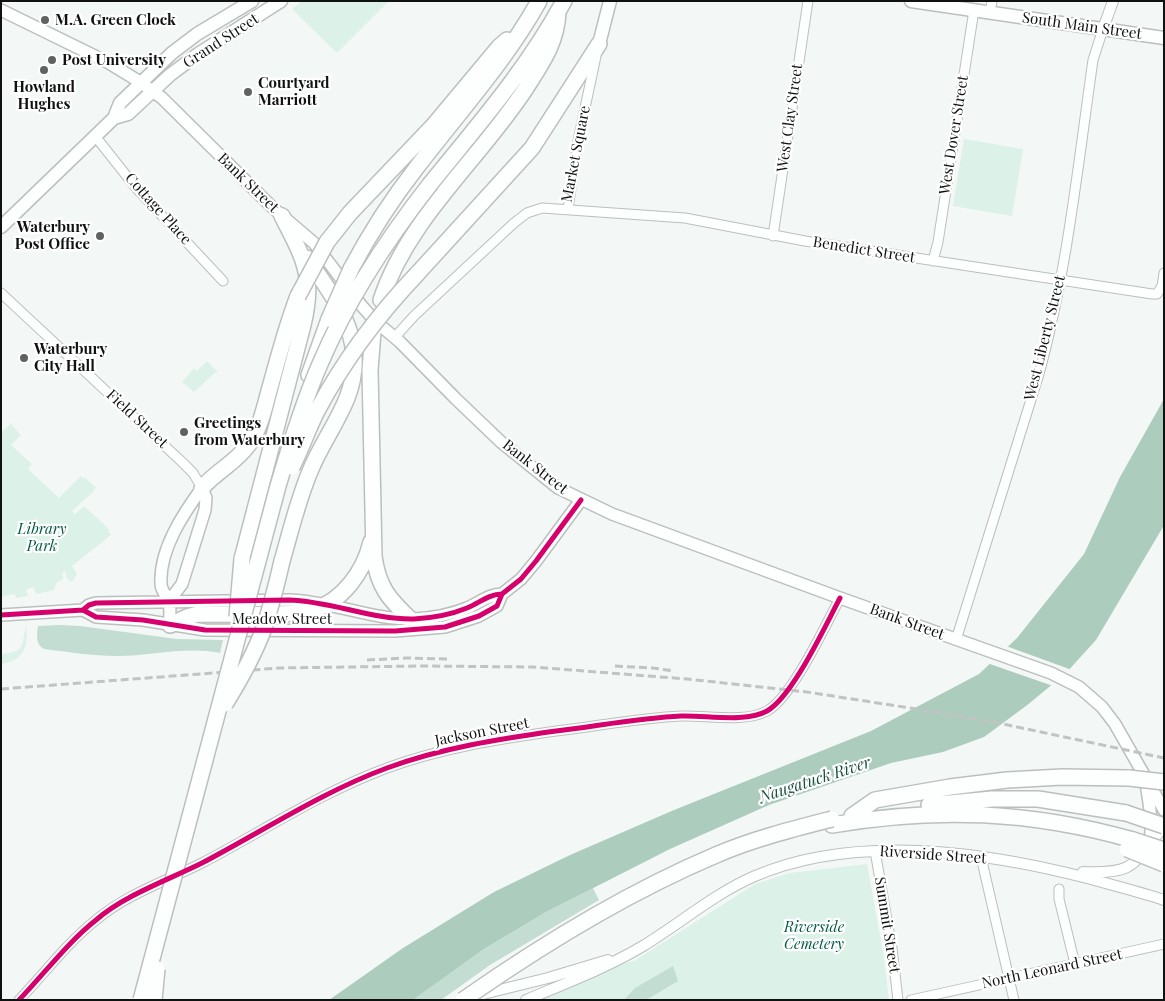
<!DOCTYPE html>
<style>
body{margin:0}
#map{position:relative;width:1165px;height:1001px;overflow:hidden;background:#f3f8f6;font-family:"Playfair Display",serif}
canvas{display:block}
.frame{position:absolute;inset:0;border:2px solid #0f1211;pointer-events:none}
</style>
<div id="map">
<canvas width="1165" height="1001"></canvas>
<div class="frame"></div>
</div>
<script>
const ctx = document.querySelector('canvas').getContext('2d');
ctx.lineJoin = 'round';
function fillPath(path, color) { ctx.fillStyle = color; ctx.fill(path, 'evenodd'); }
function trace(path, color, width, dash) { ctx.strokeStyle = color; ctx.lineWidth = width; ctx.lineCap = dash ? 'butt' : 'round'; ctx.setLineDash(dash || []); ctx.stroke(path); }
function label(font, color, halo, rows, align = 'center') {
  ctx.font = font + ' "Playfair Display",serif'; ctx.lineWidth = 4.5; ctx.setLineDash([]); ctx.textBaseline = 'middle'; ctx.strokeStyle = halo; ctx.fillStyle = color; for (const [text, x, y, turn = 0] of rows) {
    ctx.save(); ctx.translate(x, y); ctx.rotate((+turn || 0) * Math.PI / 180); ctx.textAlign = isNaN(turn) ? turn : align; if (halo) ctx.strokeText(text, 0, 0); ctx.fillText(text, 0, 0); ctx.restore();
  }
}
fillPath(new Path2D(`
 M 302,1 L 389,1 L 337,53 L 292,9 Z
 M 964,139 L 1023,149 L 1012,216 L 953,206 Z
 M 207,361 L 218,372 L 215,373 L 194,392 L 182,382 L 194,368 L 197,371 Z
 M 13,422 L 12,425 L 21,435 L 11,445 L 32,464 L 28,469 L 59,498 L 81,476 L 83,479 L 84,477 L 96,487 L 93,492 L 72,511 L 75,514 L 84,506 L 109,529 L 108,531 L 111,535 L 72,566 L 77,574 L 72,582 L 67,579 L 65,571 L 62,573 L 63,579 L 56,583 L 54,590 L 36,594 L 33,587 L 26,590 L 28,596 L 17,598 L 14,594 L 1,597 L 1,433 Z
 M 26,626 C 29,647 23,661 1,664 L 1,654 C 26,652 21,646 26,626 Z
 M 867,864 L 884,958 L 889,1000 L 526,1000 L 602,968 L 634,961 L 755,884 L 790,873 Z`), '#dcf1e8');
fillPath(new Path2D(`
 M 60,625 L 80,626 L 177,639 L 223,640 L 220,653 C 186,646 151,656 117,656 C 92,656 68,652 44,649 C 35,644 37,635 38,626 Z
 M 593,888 L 599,900 L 490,965 L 441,1000 L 413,1000 L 484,949 L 546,912 Z
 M 673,966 L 678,981 L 646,1000 L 624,1000 L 635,988 Z`), '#c3ddd2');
fillPath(new Path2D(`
 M 1164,399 L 1163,527 L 1096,640 L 1065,674 L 1026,706 L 984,737 L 943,752 L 891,763 L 769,805 L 670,849 L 546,912 L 484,949 L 413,1000 L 329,1000 L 403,948 L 494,892 L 570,855 L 674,810 L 871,731 L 979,674 L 1017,638 L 1084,554 L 1120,477 Z`), '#acccbe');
fillPath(new Path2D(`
 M 1006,646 L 1072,670 L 1053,686 L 987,663 Z`), '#f3f8f6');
const minor = new Path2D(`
 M 990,12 L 992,1
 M 95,136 L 137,189 L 223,281
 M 568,209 L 578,141 L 596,56
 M 773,236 L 808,1
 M 933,261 L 938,242 L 974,10
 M 1,293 L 182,462 L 193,473 L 202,488
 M 395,337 L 414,316 L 514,223 L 527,213 L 542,208 L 685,218 L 805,241 L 1152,294 L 1157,294 L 1162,286 L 1164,273
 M 956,640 L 1039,374 C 1067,272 1078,165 1093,60 L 1103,29
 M 875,851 L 892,948 L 898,1000
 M 981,857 L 1014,1000
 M 1059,889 L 1059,899 L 1075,964
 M 19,1000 C 44,974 68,942 96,920 C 125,895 168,880 202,863 C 263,831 322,792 387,768 C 441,748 499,739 556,731 C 598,726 639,718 681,716 C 706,715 745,723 767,711 C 793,696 825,626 840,598
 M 911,1000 L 1164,944`);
const tertiary = new Path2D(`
 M 1103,29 L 1113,1
 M 1083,872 C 1137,874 1133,864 1164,826
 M 475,996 L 548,978 L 608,960
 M 526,1000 C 566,983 606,968 643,946 C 679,924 717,892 755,876 C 856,833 988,852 1091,879 C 1115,886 1140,892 1164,900`);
const secondary = new Path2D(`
 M 1,10 L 109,63 L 140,82 L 162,98 L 273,208 L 314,243 L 361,305 L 375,321 L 400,342 L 456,399 L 501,442 L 558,488 L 612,514 L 840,598 L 1051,673 L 1079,687 L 1102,707 L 1115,724 L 1164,810
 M 169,601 L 182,584 L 205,510 L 206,498 L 202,488 C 183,514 159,550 161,584 C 161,591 167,595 169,602 C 171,608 169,618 170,625
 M 83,610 L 96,617 L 143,620 L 205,630 L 395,631 L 445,627 L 479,616 L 497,606 L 502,594 L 521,579 L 536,561 L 581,500
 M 1,615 L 83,610 L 89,605 L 96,603 L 289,600 C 331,601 372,620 414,619 C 432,618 450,615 467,608 C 479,603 489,594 502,594
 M 1146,783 C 1149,804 1154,825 1149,847`);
const primary = new Path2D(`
 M 911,1 L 1164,38
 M 599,44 L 610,1
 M 114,118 L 128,114 L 170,75 L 198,54 L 281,1
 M 1,227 L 114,118 L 120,103 L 172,53 L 197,34 L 252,1`);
const motorway = new Path2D(`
 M 431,183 C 478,125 528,68 564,1
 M 327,242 L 350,213 L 433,126 L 499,47 L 507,40
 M 351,269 C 370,233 392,199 417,167 C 459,112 505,62 539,1
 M 417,274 L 532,148 L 599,44
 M 381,300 C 408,218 480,159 526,88 C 542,63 557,42 558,12
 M 373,332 L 370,370 L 374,556 C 378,587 389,599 410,619
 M 309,375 L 329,319
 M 202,488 C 216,471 236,463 249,444 C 260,429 264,409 269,391 C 278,359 286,327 298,296
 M 242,559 L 303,325 C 315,276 304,259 282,216
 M 282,561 C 291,530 298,499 311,469 C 321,445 337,423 347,398 C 369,342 337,302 307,258
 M 170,625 L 187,617 L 198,614 C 225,614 252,615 279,614 C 290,613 302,614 313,610 C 343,601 364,571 371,542
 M 929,805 L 992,799 L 1038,799 L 1126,813
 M 852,816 L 875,800 L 950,787 L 1007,780 L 1062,777 L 1129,778
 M 832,825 C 936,807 1031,811 1133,840`);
trace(minor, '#bbbfbd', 11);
trace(tertiary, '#bbbfbd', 12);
trace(secondary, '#bbbfbd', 14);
trace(primary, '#bbbfbd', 15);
trace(motorway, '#bbbfbd', 18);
trace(minor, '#fdfefe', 9);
trace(tertiary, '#fdfefe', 10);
trace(secondary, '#fdfefe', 11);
trace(primary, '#fdfefe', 12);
trace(motorway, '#fdfefe', 15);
trace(new Path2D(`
 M 367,660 L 406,658 L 447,659
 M 615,666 L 653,668 L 674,671
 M 1,689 L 279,668 L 423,666 L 533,667 L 687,679 L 807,692 L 910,708 L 1003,724 L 1164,758`), '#c2c3c3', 3, [8, 4]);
const motorwayBridge = new Path2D(`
 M 298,296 L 327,242
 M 329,319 L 351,269
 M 292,467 C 301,449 308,429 317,411 C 344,360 378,315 417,274
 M 237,617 L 242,559
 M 225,704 C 240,680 254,655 264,628 C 271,606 277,583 282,561
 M 1129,778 L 1164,782
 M 1126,813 L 1164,826
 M 1133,840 L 1164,850
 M 1127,849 L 1164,864
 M 141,1000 L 278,486 C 290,445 303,403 320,364 C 348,298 387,239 431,183
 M 154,1000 L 157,969
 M 463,1000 C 543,944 626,893 716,855 C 753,839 793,829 832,819`);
trace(motorwayBridge, '#bbbfbd', 18, []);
trace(motorwayBridge, '#fdfefe', 15);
trace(new Path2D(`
 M 83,610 L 96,617 L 143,620 L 205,630 L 395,631 L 445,627 L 479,616 L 497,606 L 502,594 L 521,579 L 536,561 L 581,500
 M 1,615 L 83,610 L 89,605 L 96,603 L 289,600 C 331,601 372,620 414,619 C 432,618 450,615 467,608 C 479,603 489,594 502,594
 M 19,1000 C 44,974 68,942 96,920 C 125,895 168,880 202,863 C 263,831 322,792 387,768 C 441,748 499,739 556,731 C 598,726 639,718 681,716 C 706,715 745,723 767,711 C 793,696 825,626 840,598`), '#d6006c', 5);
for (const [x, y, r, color] of [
 [45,20,5,"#5f6261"],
 [52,60,5,"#5f6261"],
 [44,70,5,"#5f6261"],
 [248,92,5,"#5f6261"],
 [100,236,5,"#5f6261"],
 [24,358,5,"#5f6261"],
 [184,432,5,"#5f6261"]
]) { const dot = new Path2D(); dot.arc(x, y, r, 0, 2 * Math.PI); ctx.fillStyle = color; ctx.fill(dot); trace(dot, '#fff', 2); }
label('bold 15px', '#0f1211', '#fff', [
 ["M.A. Green Clock",55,20],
 ["Post University",62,60],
 ["Courtyard",258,83],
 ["Marriott",258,100],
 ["Howland",44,87,"center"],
 ["Hughes",44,104,"center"],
 ["Waterbury",90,227,"right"],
 ["Post Office",90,244,"right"],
 ["Waterbury",34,349],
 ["City Hall",34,366],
 ["Greetings",194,423],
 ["from Waterbury",194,440]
], 'left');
label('15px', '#0f1211', '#fff', [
 ["South Main Street",1082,26,8],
 ["Grand Street",221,41,-33],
 ["West Clay Street",790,118,-82],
 ["West Dover Street",954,135,-81],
 ["Market Square",576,154,-79],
 ["Bank Street",248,183,44],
 ["Cottage Place",158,209,48],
 ["Benedict Street",864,250,9],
 ["West Liberty Street",1045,338,-76],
 ["Field Street",137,419,43],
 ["Bank Street",535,467,38],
 ["Meadow Street",282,619],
 ["Bank Street",907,622,20],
 ["Jackson Street",482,732,-11],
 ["Riverside Street",933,855,4],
 ["Summit Street",887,925,81],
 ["North Leonard Street",1052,969,-12]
]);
label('italic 15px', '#035a42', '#fff', [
 ["Library",42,529],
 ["Park",42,546],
 ["Riverside",814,927],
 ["Cemetery",814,944]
]);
label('italic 16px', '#17503c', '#fff', [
 ["Naugatuck River",815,780,-18]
]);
</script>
